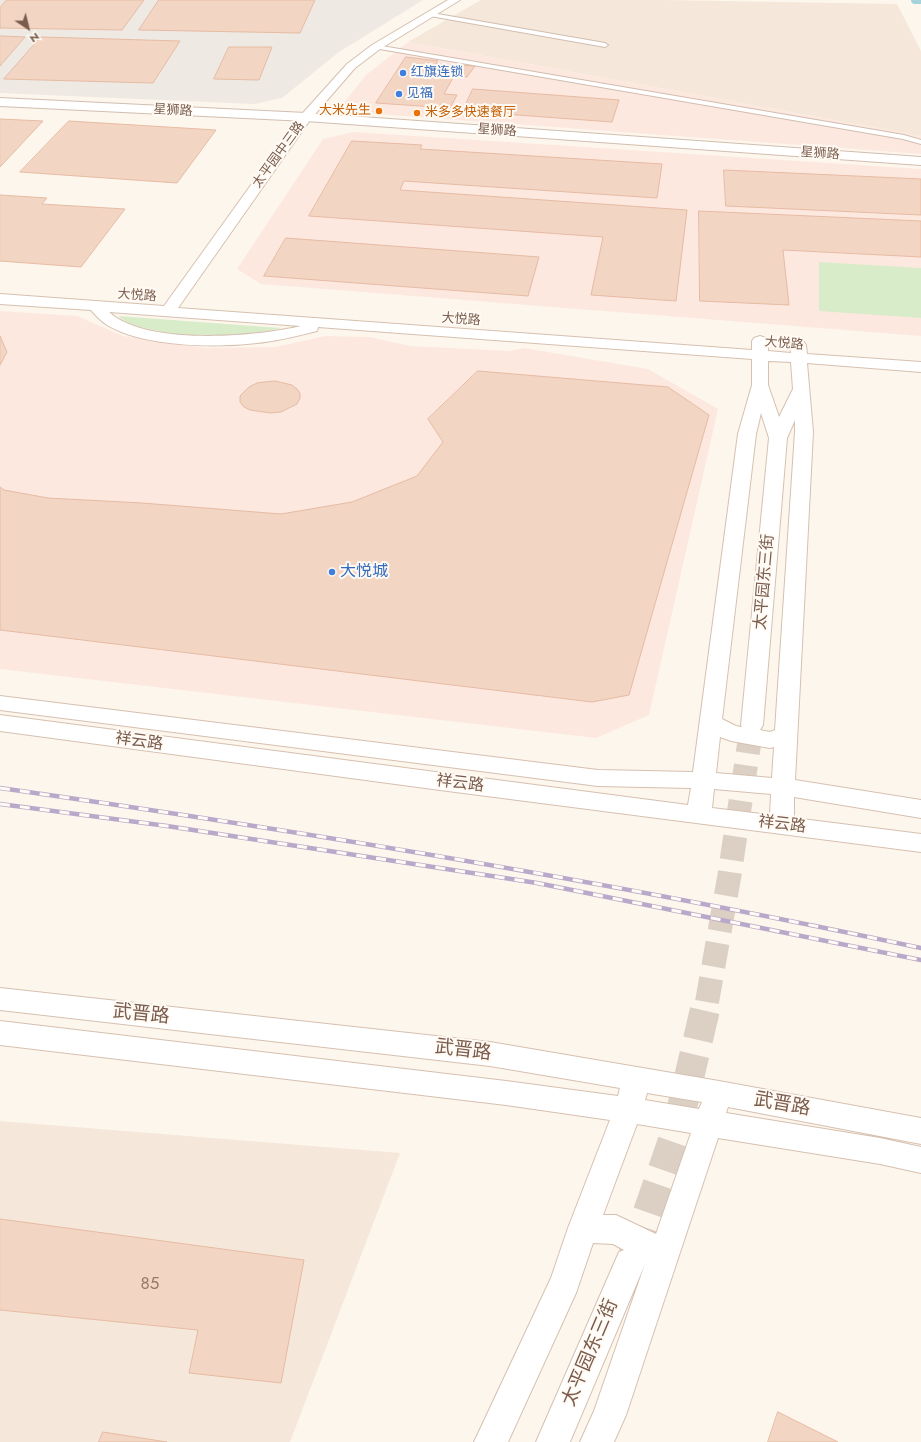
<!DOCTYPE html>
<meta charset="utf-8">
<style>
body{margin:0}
#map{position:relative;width:921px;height:1442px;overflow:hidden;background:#fdf6ec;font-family:Jost,sans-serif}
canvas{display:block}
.north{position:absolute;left:8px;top:8px;width:40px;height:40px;-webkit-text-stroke:3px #fffaf3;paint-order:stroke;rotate:145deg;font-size:11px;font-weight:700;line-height:16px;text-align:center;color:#7a5c4d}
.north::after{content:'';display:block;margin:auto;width:14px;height:18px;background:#7a5c4d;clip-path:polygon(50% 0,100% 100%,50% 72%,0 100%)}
</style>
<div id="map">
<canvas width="921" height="1442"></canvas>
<div class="north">N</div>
</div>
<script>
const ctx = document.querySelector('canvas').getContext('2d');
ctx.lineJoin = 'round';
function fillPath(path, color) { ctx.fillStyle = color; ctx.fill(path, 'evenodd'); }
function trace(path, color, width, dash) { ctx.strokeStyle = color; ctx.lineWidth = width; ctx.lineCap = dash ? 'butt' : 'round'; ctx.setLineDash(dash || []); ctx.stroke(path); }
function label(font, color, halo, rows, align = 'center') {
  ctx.font = font + ' Jost,"Noto Sans SC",sans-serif'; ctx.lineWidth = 4; ctx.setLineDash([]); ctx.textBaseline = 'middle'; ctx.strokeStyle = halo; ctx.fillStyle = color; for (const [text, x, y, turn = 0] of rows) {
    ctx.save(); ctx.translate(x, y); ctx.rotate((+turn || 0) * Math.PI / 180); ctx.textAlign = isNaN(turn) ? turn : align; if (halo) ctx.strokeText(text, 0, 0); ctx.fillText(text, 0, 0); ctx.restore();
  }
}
fillPath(new Path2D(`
 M 481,0 L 663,0 L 897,4 L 921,51 L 921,136 L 408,42 Z
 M 0,1121 L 400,1153 L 290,1442 L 0,1442 Z`), '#f5e8da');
fillPath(new Path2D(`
 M 408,42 L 921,136 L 921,154 L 363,113 L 343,104 L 366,75 Z
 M 354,132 L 921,169 L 921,336 L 261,284 L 237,269 L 323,139 Z
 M 0,311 L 77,316 L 123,336 L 206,348 L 276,347 L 325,336 L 369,337 L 411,346 L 509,351 L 524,348 L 648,369 L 718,409 L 649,715 L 596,738 L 0,669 Z`), '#fde8e0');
fillPath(new Path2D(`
 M 0,0 L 423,0 L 339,52 L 282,98 L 254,104 L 0,93 Z`), '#efe9e4');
fillPath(new Path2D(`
 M 819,262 L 921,268 L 921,318 L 819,311 Z
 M 118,316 L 281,328 C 239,339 192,340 149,329 C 143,328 136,327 131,324 C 126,322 122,319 118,316 Z`), '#d8ecc9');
trace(new Path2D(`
 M 915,0 L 921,0`), '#a5d3da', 8);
const building = new Path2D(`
 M 7,0 L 144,0 L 122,30 L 0,28 L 0,8 Z
 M 159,0 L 315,0 L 300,33 L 139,30 Z
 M 0,36 L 25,37 L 0,66 Z
 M 41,37 L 180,41 L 153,83 L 4,79 Z
 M 229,47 L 272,47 L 259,80 L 214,79 Z
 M 406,57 L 438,61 L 436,64 L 475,66 L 467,77 L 454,76 L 444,94 L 457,95 L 450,108 L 376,103 Z
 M 473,89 L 619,100 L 612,122 L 463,111 Z
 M 0,119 L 43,121 L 0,167 Z
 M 69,121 L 216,130 L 177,183 L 20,172 Z
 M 352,141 L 422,145 L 420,149 L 662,164 L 657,198 L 404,181 L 400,190 L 687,210 L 676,301 L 591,295 L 603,237 L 309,216 Z
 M 724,170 L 921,179 L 921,215 L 726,206 Z
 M 0,195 L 47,198 L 42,204 L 125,209 L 81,267 L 0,261 Z
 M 699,211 L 921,221 L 921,257 L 783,250 L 789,305 L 700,301 Z
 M 286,238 L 539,257 L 528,296 L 264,276 Z
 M 0,336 L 7,352 L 0,365 Z
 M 478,371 L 668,387 L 709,415 L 629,695 L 592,702 L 0,630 L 0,487 L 4,490 L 48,498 L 142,503 L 281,514 L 352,502 L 417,476 L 443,442 L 428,419 Z
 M 275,381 L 292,385 L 297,389 L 300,393 L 300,398 L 297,404 L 281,412 L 270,413 L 250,410 L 244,407 L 240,402 L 240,396 L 249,387 L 257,383 Z
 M 0,1219 L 304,1260 L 281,1383 L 189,1373 L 198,1330 L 0,1310 Z
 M 778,1412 L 838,1442 L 768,1442 Z
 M 103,1432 L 167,1442 L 99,1442 Z`);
fillPath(building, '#f3d5c3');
trace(building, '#e6bba3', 1);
trace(new Path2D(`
 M 707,1002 L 729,878 L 752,725`), '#dcd0c4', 24, [24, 12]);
trace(new Path2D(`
 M 633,1255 L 677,1129 L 707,1001`), '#dcd0c4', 30, [30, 15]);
const lane = new Path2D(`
 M 432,13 L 605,43 L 608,45 L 605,47 L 430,16 L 429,15 Z
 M 376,45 L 904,135 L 921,140 L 921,144 L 903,139 L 374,48 L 373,47 Z`);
const street = new Path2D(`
 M 0,98 L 306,113 L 921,157 L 921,165 L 306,121 L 0,106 Z`);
const secondary = new Path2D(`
 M 448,0 L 460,0 L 380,49 L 355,68 L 310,120 L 178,308 L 752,350 L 752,341 L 754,338 L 760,336 L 766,338 L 768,341 L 768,351 L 791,353 L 790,345 L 792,342 L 798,340 L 804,342 L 806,345 L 807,354 L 921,362 L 921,372 L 807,363 L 813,432 L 795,780 L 921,800 L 921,818 L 794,797 L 794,818 L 921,834 L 921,852 L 440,790 L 0,731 L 0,715 L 688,805 L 691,788 L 598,786 L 0,710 L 0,696 L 598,770 L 693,772 L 738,434 L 752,385 L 752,359 L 318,327 L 317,331 C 297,336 277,341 257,343 C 215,348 143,347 107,325 C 101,321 96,316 91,310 L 0,304 L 0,294 L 164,306 L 302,114 L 347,64 L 372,45 ZM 109,312 L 301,326 C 255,337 146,346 109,312 ZM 768,361 L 791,362 L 793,389 L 779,417 L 768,385 ZM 761,413 L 769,438 L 741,725 L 742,727 L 736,726 L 722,719 L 756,434 ZM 795,420 L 795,432 L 775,730 L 770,732 L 760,730 L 763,725 L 787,438 ZM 720,737 L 731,741 L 770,748 L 774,747 L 772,778 L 716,773 ZM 714,789 L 771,794 L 770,815 L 712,808 Z
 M 0,988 L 490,1042 L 719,1081 L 921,1118 L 921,1144 L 728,1107 L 726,1113 L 880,1138 L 921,1147 L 921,1173 L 880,1164 L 718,1138 L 626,1415 L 614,1442 L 580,1442 L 594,1411 L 645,1264 L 570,1442 L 536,1442 L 619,1252 L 624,1250 L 613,1244 L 593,1243 L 576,1293 L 508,1442 L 474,1442 L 551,1278 L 568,1228 L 610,1120 L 506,1105 L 0,1045 L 0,1021 L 506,1081 L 618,1096 L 620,1088 L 490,1066 L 0,1010 ZM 647,1093 L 702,1102 L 699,1109 L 645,1100 ZM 637,1124 L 691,1133 L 656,1234 L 616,1215 L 603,1215 Z`);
trace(lane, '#d1beb0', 2);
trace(street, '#d1beb0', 2);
trace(secondary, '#d6c0b0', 2);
fillPath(lane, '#fff');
fillPath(street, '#fff');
fillPath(secondary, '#fff');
const rail = new Path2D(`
 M 0,788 C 309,832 616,883 921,948
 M 0,804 L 167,826 L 537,883 L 921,960`);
trace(rail, '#b9a8c9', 4.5);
trace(rail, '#fffaf3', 3, [10]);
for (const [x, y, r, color] of [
 [403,73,4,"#3f7fe0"],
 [399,94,4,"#3f7fe0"],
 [379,111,4,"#e8710a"],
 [417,113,4,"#e8710a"],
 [332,572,4,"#3f7fe0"]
]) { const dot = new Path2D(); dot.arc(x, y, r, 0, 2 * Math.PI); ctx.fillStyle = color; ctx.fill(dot); trace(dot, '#fffaf3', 1.5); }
label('13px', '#366cbe', '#fffaf3', [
 ["红旗连锁",411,73],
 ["见福",407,94]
], 'left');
label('13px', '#7a5c4d', '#fffaf3', [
 ["星狮路",173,111,3],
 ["星狮路",497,131,4],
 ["星狮路",820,154,4],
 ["太平园中三路",279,155,-54],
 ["大悦路",137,296,4],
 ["大悦路",461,320,4],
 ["大悦路",784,344,5]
]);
label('13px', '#c56008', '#fffaf3', [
 ["大米先生",371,111],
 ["米多多快速餐厅",425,113,"left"]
], 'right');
label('16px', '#366cbe', '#fffaf3', [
 ["大悦城",340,572]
], 'left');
label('16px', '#7a5c4d', '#fffaf3', [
 ["太平园东三街",765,582,-85],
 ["祥云路",139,742,8],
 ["祥云路",460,784,7],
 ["祥云路",782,825,7]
]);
label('17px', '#987a6a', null, [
 ["85",150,1285]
]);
label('19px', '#7a5c4d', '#fffaf3', [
 ["武晋路",141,1015,6],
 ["武晋路",463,1051,7],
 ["武晋路",782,1105,10],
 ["太平园东三街",591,1353,-67]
]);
</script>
